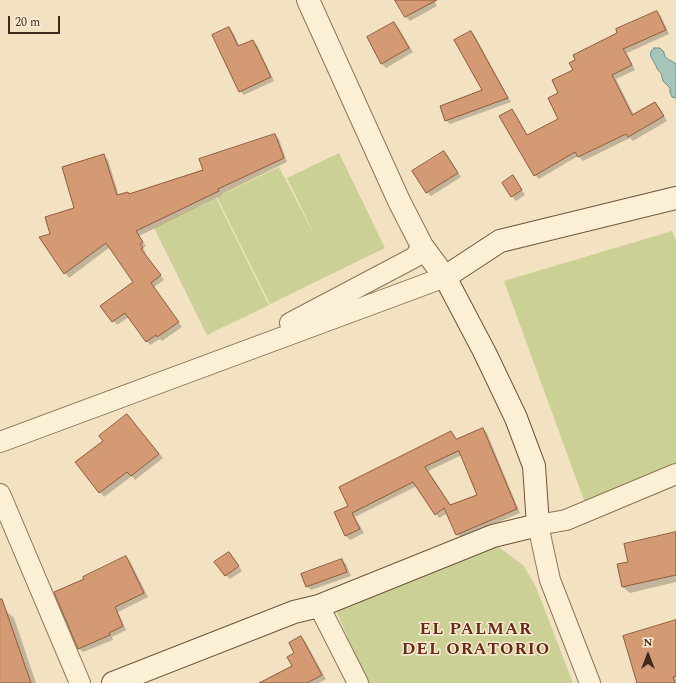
<!DOCTYPE html>
<style>
body{margin:0}
#map{position:relative;width:676px;height:683px;overflow:hidden;background:#f2e2c2;font-family:Spectral,serif}
canvas{display:block}
.north{position:absolute;left:628px;top:635px;width:40px;height:40px;-webkit-text-stroke:3px #f8ecd2;paint-order:stroke;rotate:0deg;font-size:11px;font-weight:700;line-height:16px;text-align:center;color:#3c2b1d}
.north::after{content:'';display:block;margin:auto;width:14px;height:18px;background:#3c2b1d;clip-path:polygon(50% 0,100% 100%,50% 72%,0 100%)}
.scale{position:absolute;left:8px;top:16px;width:52px;height:18px;box-sizing:border-box;border:2px solid #3c2b1d;border-top:0;padding-left:5px;font-size:12px;line-height:14px;white-space:nowrap;color:#3c2b1d;-webkit-text-stroke:3px #f8ecd2;paint-order:stroke}
</style>
<div id="map">
<canvas width="676" height="683"></canvas>
<div class="north">N</div>
<div class="scale">20 m</div>
</div>
<script>
const ctx = document.querySelector('canvas').getContext('2d');
ctx.lineJoin = 'round';
function fillPath(path, color) { ctx.fillStyle = color; ctx.fill(path, 'evenodd'); }
function trace(path, color, width, dash) { ctx.strokeStyle = color; ctx.lineWidth = width; ctx.lineCap = dash ? 'butt' : 'round'; ctx.setLineDash(dash || []); ctx.stroke(path); }
function label(font, color, halo, rows, align = 'center') {
  ctx.font = font + ' Spectral,serif'; ctx.lineWidth = 3; ctx.setLineDash([]); ctx.textBaseline = 'middle'; ctx.strokeStyle = halo; ctx.fillStyle = color; for (const [text, x, y, turn = 0] of rows) {
    ctx.save(); ctx.translate(x, y); ctx.rotate((+turn || 0) * Math.PI / 180); ctx.textAlign = isNaN(turn) ? turn : align; if (halo) ctx.strokeText(text, 0, 0); ctx.fillText(text, 0, 0); ctx.restore();
  }
}
fillPath(new Path2D(`
 M 339,153 L 385,248 L 270,304 L 217,197 L 279,167 L 318,242 L 287,178 Z
 M 216,198 L 269,305 L 207,335 L 154,228 Z
 M 672,231 L 676,241 L 676,464 L 585,503 L 504,281 Z
 M 497,546 L 523,565 L 536,587 L 573,683 L 367,683 L 336,610 Z`), '#cbd195');
const water = new Path2D(`
 M 654,48 L 660,48 L 664,52 C 664,59 671,60 676,64 L 676,98 L 672,97 L 670,92 L 670,88 L 663,81 L 661,73 C 657,70 657,68 655,64 C 652,58 647,54 654,48 Z`);
fillPath(water, '#a5c4ba');
trace(water, '#6a9388', 1);
fillPath(new Path2D(`
 M 405,0 L 434,0 L 437,6 L 410,21 L 406,17 L 398,4 Z
 M 657,12 L 661,16 L 669,34 L 627,53 L 635,70 L 616,79 L 634,115 L 655,103 L 659,107 L 667,121 L 633,141 L 630,138 L 583,161 L 578,156 L 539,179 L 535,175 L 511,110 L 515,114 L 528,136 L 560,119 L 560,93 L 574,70 L 619,34 Z
 M 394,23 L 398,27 L 413,52 L 386,68 L 382,64 L 368,38 Z
 M 229,28 L 233,32 L 240,47 L 253,41 L 257,45 L 274,81 L 244,95 L 240,91 Z
 M 471,32 L 475,36 L 511,102 L 450,124 L 446,120 L 483,91 Z
 M 275,135 L 279,139 L 287,162 L 222,194 L 222,195 L 139,236 L 146,246 L 143,248 L 146,253 L 145,254 L 164,280 L 154,287 L 182,327 L 162,341 L 160,339 L 150,345 L 129,317 L 117,325 L 101,306 L 134,282 L 110,247 L 69,278 L 40,238 L 51,235 L 75,209 L 104,156 L 108,160 L 119,196 L 130,195 L 204,170 Z
 M 444,152 L 448,156 L 461,177 L 431,196 L 427,192 Z
 M 513,177 L 525,195 L 516,201 L 512,196 Z
 M 127,415 L 163,458 L 135,480 L 132,476 L 104,497 L 77,462 L 104,441 Z
 M 483,429 L 487,433 L 520,513 L 461,538 L 457,534 L 448,513 L 439,518 L 417,486 L 355,517 L 364,533 L 350,540 L 346,536 L 335,513 L 350,506 L 451,432 L 457,440 ZM 462,455 L 479,495 L 451,505 L 428,471 Z
 M 676,533 L 676,582 L 630,593 L 623,587 L 629,562 Z
 M 126,557 L 130,561 L 148,597 L 118,612 L 126,630 L 112,637 L 113,640 L 83,652 L 79,648 Z
 M 233,557 L 242,571 L 230,579 L 226,575 Z
 M 342,560 L 346,564 L 351,576 L 311,590 L 307,586 Z
 M 5,610 L 14,618 L 36,683 L 0,683 L 0,611 Z
 M 676,621 L 676,683 L 638,683 Z
 M 301,637 L 305,641 L 326,679 L 319,683 L 277,683 L 293,666 L 296,653 Z`), '#0003');
const building = new Path2D(`
 M 395,0 L 437,0 L 405,17 Z
 M 657,11 L 666,30 L 623,49 L 632,65 L 612,75 L 632,115 L 655,102 L 664,116 L 628,137 L 626,134 L 578,157 L 575,152 L 534,176 L 499,116 L 512,109 L 527,135 L 558,119 L 548,98 L 558,93 L 552,80 L 573,70 L 569,63 L 575,60 L 573,55 L 617,33 L 616,29 Z
 M 394,22 L 409,48 L 381,64 L 367,37 Z
 M 229,27 L 238,46 L 253,40 L 271,77 L 239,92 L 212,35 Z
 M 471,31 L 508,98 L 445,121 L 440,106 L 482,90 L 454,40 Z
 M 275,134 L 284,158 L 218,189 L 219,191 L 136,231 L 143,242 L 140,244 L 143,248 L 141,249 L 161,275 L 151,283 L 179,322 L 157,337 L 156,335 L 146,342 L 125,313 L 112,322 L 100,306 L 133,282 L 106,243 L 64,274 L 39,237 L 50,234 L 45,217 L 74,208 L 62,167 L 104,154 L 117,195 L 128,192 L 129,194 L 203,170 L 199,159 Z
 M 444,151 L 458,173 L 426,193 L 412,171 Z
 M 513,175 L 522,190 L 511,197 L 502,183 Z
 M 127,414 L 159,454 L 131,476 L 127,472 L 99,493 L 75,462 L 103,441 L 99,436 Z
 M 483,428 L 517,509 L 456,535 L 444,508 L 435,515 L 413,482 L 352,513 L 360,529 L 345,536 L 334,512 L 348,506 L 339,487 L 451,431 L 456,439 ZM 459,451 L 477,495 L 450,505 L 425,467 Z
 M 676,532 L 676,575 L 622,587 L 617,564 L 628,562 L 624,544 Z
 M 229,552 L 239,566 L 225,576 L 214,562 Z
 M 126,556 L 144,593 L 115,607 L 123,626 L 109,633 L 110,635 L 78,649 L 54,592 L 84,579 L 83,577 Z
 M 342,559 L 347,572 L 306,587 L 301,574 Z
 M 0,599 L 2,599 L 31,683 L 0,683 Z
 M 676,620 L 676,676 L 673,677 L 675,683 L 637,683 L 623,636 Z
 M 301,636 L 322,675 L 307,683 L 259,683 L 292,666 L 287,657 L 294,653 L 289,643 Z`);
fillPath(building, '#d39a74');
trace(building, '#8e5a3b', 1);
const minor = new Path2D(`
 M 290,323 L 415,257 L 422,246
 M 0,442 L 445,277
 M 0,494 L 80,683
 M 319,606 L 358,683
 M 590,683 L 550,580 L 538,525 L 566,520 L 676,474`);
const tertiary = new Path2D(`
 M 308,0 L 399,201 L 422,246 L 445,277`);
const secondary = new Path2D(`
 M 113,683 L 294,612 L 319,606 L 493,536 L 538,525 L 534,466 L 516,418 L 485,353 L 445,277 L 500,241 L 676,198`);
trace(minor, '#8d7357', 22);
trace(tertiary, '#8d7357', 24);
trace(secondary, '#6f533a', 24);
trace(minor, '#fbefd6', 20);
trace(tertiary, '#fbefd6', 22);
trace(secondary, '#fbefd6', 22);
ctx.letterSpacing = '1px';
label('bold 17px', '#6c2818', '#f8ecd2', [
 ["EL PALMAR",476,631],
 ["DEL ORATORIO",476,651]
]);
ctx.letterSpacing = '0px';
</script>
